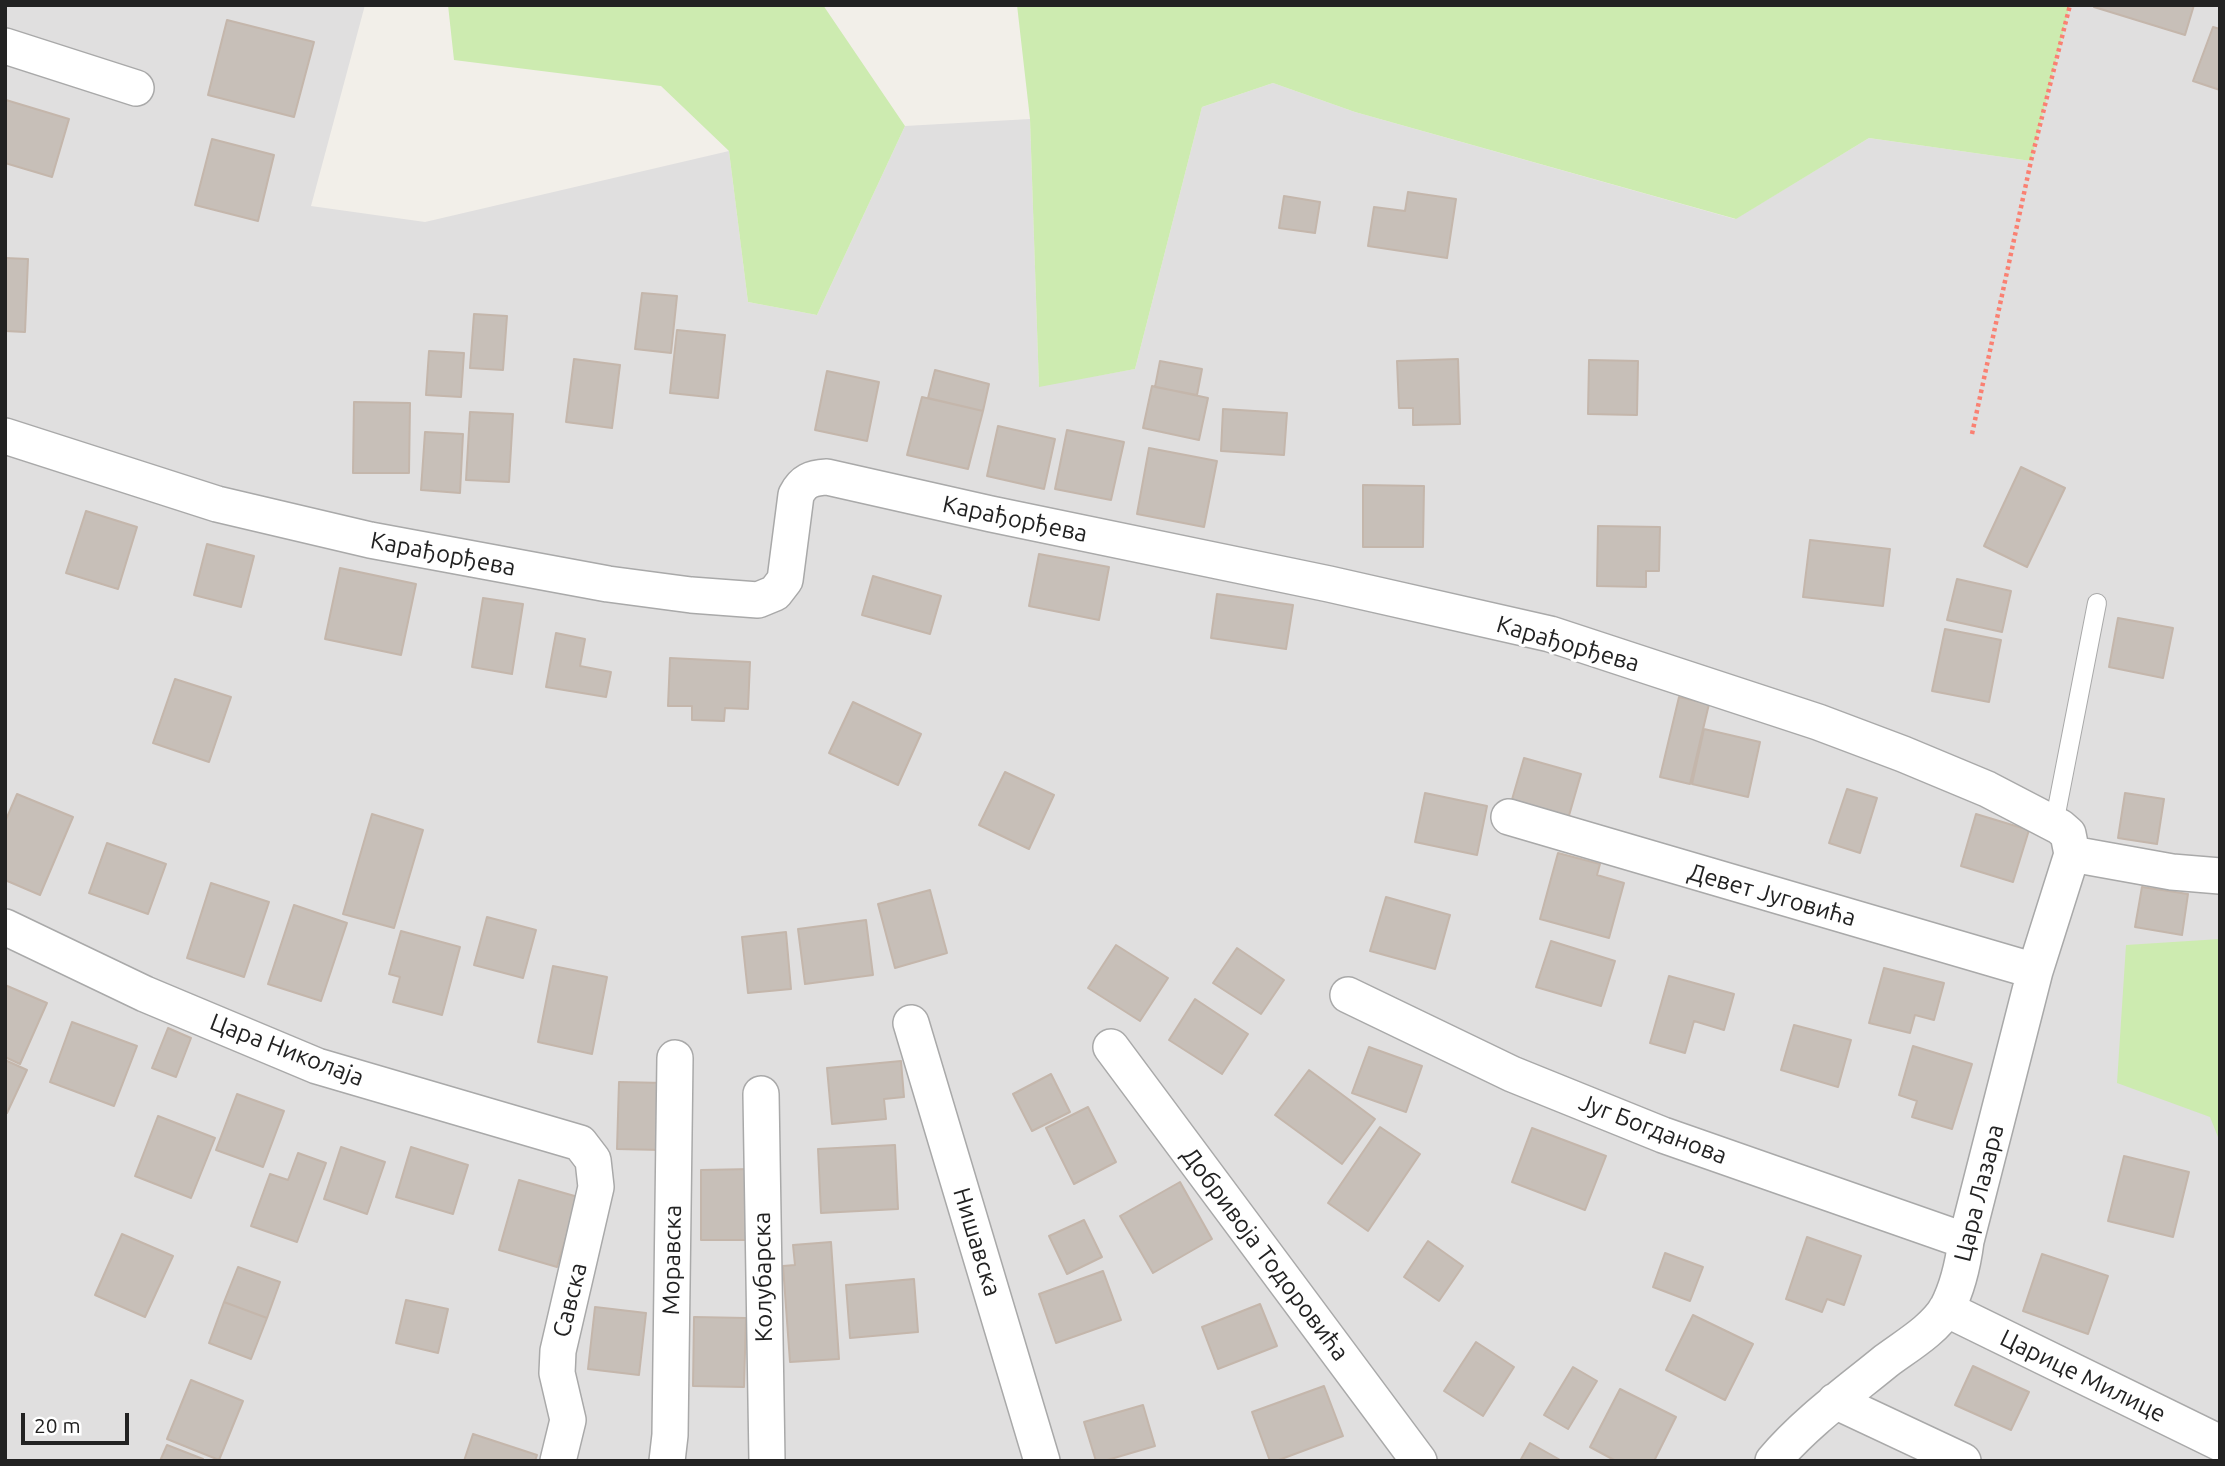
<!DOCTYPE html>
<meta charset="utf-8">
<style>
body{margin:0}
#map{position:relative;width:2225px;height:1466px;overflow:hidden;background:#f2efe9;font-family:Ubuntu,sans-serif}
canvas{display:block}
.frame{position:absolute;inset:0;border:7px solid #222;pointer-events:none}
.scale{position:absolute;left:21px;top:1413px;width:108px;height:32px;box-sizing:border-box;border:4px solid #222;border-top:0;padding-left:9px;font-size:21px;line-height:24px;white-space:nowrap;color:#222;-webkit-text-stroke:5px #fff;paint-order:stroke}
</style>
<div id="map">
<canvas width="2225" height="1466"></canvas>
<div class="frame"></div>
<div class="scale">20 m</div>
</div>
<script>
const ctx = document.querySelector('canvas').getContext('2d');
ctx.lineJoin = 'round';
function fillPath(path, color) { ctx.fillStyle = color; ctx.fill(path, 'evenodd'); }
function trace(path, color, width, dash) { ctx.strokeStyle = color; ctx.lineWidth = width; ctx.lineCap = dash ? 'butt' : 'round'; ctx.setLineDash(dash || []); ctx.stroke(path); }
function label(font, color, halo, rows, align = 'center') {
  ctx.font = font + ' Ubuntu,sans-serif'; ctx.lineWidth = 6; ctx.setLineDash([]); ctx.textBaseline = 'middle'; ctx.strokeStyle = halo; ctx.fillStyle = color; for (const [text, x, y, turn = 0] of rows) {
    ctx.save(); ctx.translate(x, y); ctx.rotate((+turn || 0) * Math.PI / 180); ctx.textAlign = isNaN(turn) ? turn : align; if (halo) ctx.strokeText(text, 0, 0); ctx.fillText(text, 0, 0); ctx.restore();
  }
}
fillPath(new Path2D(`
 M 5,5 L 365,5 L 311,206 L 425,222 L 729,151 L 748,302 L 817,315 L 905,126 L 1030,119 L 1039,386 L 1135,369 L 1202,107 L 1273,83 L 1355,112 L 1735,219 L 1869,138 L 2031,161 L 2070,5 L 2220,5 L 2220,1461 L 5,1461 Z`), '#e0dfdf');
fillPath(new Path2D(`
 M 448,5 L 823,5 L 905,126 L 817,315 L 748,302 L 729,151 L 661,86 L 454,60 Z
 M 1017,5 L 2070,5 L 2031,161 L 1869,138 L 1736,219 L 1355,112 L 1273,83 L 1202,107 L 1135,369 L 1039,387 L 1030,119 Z
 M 2220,939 L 2220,1142 L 2210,1117 L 2117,1083 L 2126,945 Z`), '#cdebb0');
const building = new Path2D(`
 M 2095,5 L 2194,5 L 2185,35 L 2094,7 Z
 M 227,20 L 314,42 L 294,117 L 208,95 Z
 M 2213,27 L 2220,29 L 2220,90 L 2193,81 Z
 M 6,100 L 69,119 L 52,177 L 5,163 Z
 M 212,139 L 274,155 L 258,221 L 195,205 Z
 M 1408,192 L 1456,199 L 1447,258 L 1368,246 L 1374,207 L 1405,211 Z
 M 1284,196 L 1320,202 L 1315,233 L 1279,228 Z
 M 5,258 L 28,259 L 25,332 L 5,331 Z
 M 642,293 L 677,296 L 671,353 L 635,349 Z
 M 474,314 L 507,316 L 503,370 L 470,368 Z
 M 677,330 L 725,335 L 718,398 L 670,393 Z
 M 429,351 L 464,353 L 461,397 L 426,395 Z
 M 574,359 L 620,365 L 612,428 L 566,422 Z
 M 1458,359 L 1460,424 L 1413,425 L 1413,408 L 1399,408 L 1397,361 Z
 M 1589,360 L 1638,361 L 1637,415 L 1588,414 Z
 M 1160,361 L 1202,369 L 1197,395 L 1155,387 Z
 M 935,370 L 989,384 L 983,411 L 928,398 Z
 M 827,371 L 879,382 L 867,441 L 815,430 Z
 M 1152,386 L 1208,398 L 1199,440 L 1143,428 Z
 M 922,397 L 983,411 L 968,469 L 907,455 Z
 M 354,402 L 410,403 L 409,473 L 353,473 Z
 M 1223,409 L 1287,413 L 1284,455 L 1221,451 Z
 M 470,412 L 513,414 L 509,482 L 466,480 Z
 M 998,426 L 1055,439 L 1044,489 L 987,476 Z
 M 1067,430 L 1124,442 L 1111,500 L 1055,489 Z
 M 425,432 L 463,434 L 460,493 L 421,490 Z
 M 1149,448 L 1217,461 L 1204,527 L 1137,514 Z
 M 2021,467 L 2065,488 L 2027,567 L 1984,546 Z
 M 1363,485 L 1424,486 L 1423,547 L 1363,547 Z
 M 86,511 L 137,527 L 118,589 L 66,573 Z
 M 1598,526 L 1660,527 L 1659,571 L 1646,571 L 1646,587 L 1597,586 Z
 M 1810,540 L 1890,549 L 1883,606 L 1803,597 Z
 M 207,544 L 254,556 L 241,607 L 194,595 Z
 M 1039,554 L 1109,567 L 1099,620 L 1029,606 Z
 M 340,568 L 416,584 L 401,655 L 325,639 Z
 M 873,576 L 941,596 L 930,634 L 862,615 Z
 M 1957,579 L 2011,591 L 2002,632 L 1947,620 Z
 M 1217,594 L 1293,605 L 1286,649 L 1211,638 Z
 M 483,598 L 523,604 L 512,674 L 472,667 Z
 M 2118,618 L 2173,628 L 2163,678 L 2109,667 Z
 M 1945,629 L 2001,640 L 1989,702 L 1932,691 Z
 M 556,633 L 585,639 L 580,666 L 611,672 L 606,697 L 546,687 Z
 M 670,658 L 750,662 L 748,709 L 725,708 L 724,721 L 692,720 L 692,706 L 668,706 Z
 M 175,679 L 231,697 L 209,762 L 153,743 Z
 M 1679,697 L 1709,704 L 1690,784 L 1660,777 Z
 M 853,702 L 921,734 L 898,785 L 829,753 Z
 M 1704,729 L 1760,742 L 1748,797 L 1692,784 Z
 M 1524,758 L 1581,774 L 1568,819 L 1511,803 Z
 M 1005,772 L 1054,795 L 1029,849 L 979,825 Z
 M 1847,789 L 1877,798 L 1860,853 L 1829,843 Z
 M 1425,793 L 1487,806 L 1477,855 L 1415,842 Z
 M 2125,793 L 2164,799 L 2157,844 L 2118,838 Z
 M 17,794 L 73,817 L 40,895 L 5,880 L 5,822 Z
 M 372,814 L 423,830 L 394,928 L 343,914 Z
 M 1976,814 L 2029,830 L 2013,882 L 1961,866 Z
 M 107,843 L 166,864 L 148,914 L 89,893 Z
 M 1558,853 L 1600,864 L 1597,875 L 1624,883 L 1609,938 L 1540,919 Z
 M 211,883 L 269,902 L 244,977 L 187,958 Z
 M 2142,887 L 2188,894 L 2182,935 L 2135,927 Z
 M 930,890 L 947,953 L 895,968 L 878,904 Z
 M 1386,897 L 1450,915 L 1435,969 L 1370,951 Z
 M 294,905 L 347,923 L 321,1001 L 268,984 Z
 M 487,917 L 536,930 L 523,978 L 474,965 Z
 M 866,920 L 873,975 L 805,984 L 798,929 Z
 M 401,931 L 460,947 L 442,1015 L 393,1002 L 400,977 L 389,974 Z
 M 786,932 L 791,989 L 748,993 L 742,937 Z
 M 1551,941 L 1615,961 L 1601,1006 L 1536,987 Z
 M 1116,945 L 1168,978 L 1140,1021 L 1088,988 Z
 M 1237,948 L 1284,980 L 1261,1014 L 1213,983 Z
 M 553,966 L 607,977 L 592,1054 L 538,1042 Z
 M 1884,968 L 1944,983 L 1934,1020 L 1915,1015 L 1910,1033 L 1869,1023 Z
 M 1669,976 L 1734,994 L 1724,1030 L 1694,1021 L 1685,1053 L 1650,1043 Z
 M 5,985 L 47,1003 L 20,1064 L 5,1057 Z
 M 1195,999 L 1248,1034 L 1222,1074 L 1169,1040 Z
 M 72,1022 L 137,1046 L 114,1106 L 50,1082 Z
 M 1794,1025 L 1851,1040 L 1838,1087 L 1781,1070 Z
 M 168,1028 L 191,1038 L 176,1077 L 152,1068 Z
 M 1913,1046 L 1972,1064 L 1952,1129 L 1912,1117 L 1917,1101 L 1899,1095 Z
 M 1369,1047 L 1422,1066 L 1406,1112 L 1352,1093 Z
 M 5,1060 L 27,1070 L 7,1113 L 5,1112 Z
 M 901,1061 L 904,1097 L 884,1099 L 886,1119 L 832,1124 L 827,1068 Z
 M 1309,1070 L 1375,1119 L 1342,1164 L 1275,1115 Z
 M 1051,1074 L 1070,1112 L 1032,1131 L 1013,1094 Z
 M 619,1082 L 664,1083 L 662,1150 L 617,1149 Z
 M 237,1094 L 284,1111 L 263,1167 L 216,1150 Z
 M 1088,1107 L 1116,1162 L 1074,1184 L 1046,1128 Z
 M 158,1116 L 215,1138 L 191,1198 L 135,1176 Z
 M 1380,1127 L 1420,1154 L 1368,1231 L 1328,1203 Z
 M 1532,1128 L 1606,1156 L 1585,1210 L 1512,1182 Z
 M 895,1145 L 898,1209 L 821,1213 L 818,1149 Z
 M 341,1147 L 385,1162 L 367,1214 L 324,1199 Z
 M 411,1147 L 468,1165 L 453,1214 L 396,1197 Z
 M 298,1153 L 326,1163 L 297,1242 L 251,1226 L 270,1174 L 288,1180 Z
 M 2124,1156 L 2189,1172 L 2173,1237 L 2108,1221 Z
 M 752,1169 L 752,1240 L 701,1240 L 701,1170 Z
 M 519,1180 L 578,1197 L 557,1267 L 499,1250 Z
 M 1180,1182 L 1212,1239 L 1153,1273 L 1120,1216 Z
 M 1084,1220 L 1102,1257 L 1067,1274 L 1049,1236 Z
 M 122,1234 L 173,1256 L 145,1317 L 95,1295 Z
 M 1807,1237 L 1861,1256 L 1844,1305 L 1827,1299 L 1822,1312 L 1786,1299 Z
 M 1428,1241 L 1463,1266 L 1439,1301 L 1404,1277 Z
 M 831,1242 L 839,1359 L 790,1362 L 783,1266 L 795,1265 L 793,1245 Z
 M 1665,1253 L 1703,1267 L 1690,1301 L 1653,1287 Z
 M 2042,1254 L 2108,1276 L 2088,1334 L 2023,1311 Z
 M 238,1267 L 280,1282 L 267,1318 L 224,1302 Z
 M 1103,1271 L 1121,1320 L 1056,1343 L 1039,1294 Z
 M 914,1279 L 918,1332 L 850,1338 L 846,1285 Z
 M 406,1300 L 448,1309 L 438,1353 L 396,1343 Z
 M 224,1302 L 267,1318 L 251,1359 L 209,1343 Z
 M 1260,1304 L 1277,1346 L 1218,1369 L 1202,1327 Z
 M 595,1307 L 646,1313 L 639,1375 L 588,1369 Z
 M 1693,1315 L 1753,1344 L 1725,1400 L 1666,1370 Z
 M 694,1317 L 746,1318 L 744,1387 L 693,1386 Z
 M 1476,1342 L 1514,1367 L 1483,1416 L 1444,1391 Z
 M 1973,1366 L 2029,1392 L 2011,1430 L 1955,1405 Z
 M 1573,1367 L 1597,1381 L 1568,1429 L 1544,1415 Z
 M 191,1380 L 243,1401 L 219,1460 L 167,1439 Z
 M 1324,1386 L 1343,1436 L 1276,1461 L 1270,1461 L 1252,1412 Z
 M 1620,1389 L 1676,1417 L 1654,1461 L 1616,1461 L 1590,1447 Z
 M 1143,1405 L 1155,1446 L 1104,1461 L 1096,1461 L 1084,1422 Z
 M 473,1434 L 537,1455 L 535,1461 L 464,1461 Z
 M 1530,1443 L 1562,1461 L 1520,1461 Z
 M 167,1445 L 203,1459 L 202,1461 L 160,1461 Z`);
fillPath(building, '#c7bfb8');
trace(building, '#c4b6ab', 2);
const lane = new Path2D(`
 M 2054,824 L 2097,603`);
const street = new Path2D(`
 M 5,46 L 136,88
 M 5,436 L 217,504 L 370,540 L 608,584 L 691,595 L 758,600 L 775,593 L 785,580 L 796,495 C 803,481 811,478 827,477 L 991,514 L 1329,584 L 1550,634 L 1818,722 L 1903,754 L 1987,789 L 2060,827 L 2068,834 L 2072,854 L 2035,971 L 1966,1241 C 1963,1264 1958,1287 1947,1308 C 1934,1330 1906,1346 1886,1361 C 1847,1393 1806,1422 1773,1461
 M 1509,817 L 2035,971
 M 2072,854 L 2172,872 L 2220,876
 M 5,927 L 145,994 L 317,1066 L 580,1143 L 593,1160 L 596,1187 L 558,1351 L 557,1373 L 568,1420 L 558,1461
 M 1348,995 L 1512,1074 L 1663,1135 L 1966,1241
 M 911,1023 L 1042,1461
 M 1111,1047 L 1419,1461
 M 761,1094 L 767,1461
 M 1946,1309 L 2220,1443
 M 1835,1401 L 1963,1461
 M 667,1461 L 670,1435 L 675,1058`);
trace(lane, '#a9a9a9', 20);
trace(street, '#a9a9a9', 38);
trace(new Path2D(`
 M 1972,434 L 2031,161 L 2070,5`), '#fa8072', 4.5, [3.5, 3.5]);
trace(lane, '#fff', 18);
trace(street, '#fff', 35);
label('24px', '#222', '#fff', [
 ["Карађорђева",1015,519,12],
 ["Карађорђева",443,554,11],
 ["Карађорђева",1568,644,16],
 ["Девет Југовића",1772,895,16],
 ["Цара Николаја",287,1050,21],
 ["Југ Богданова",1653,1129,21],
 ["Цара Лазара",1979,1193,-76],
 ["Нишавска",977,1242,73],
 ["Добривоја Тодоровића",1265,1254,53],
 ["Моравска",672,1260,-89],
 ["Колубарска",763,1277,-91],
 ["Савска",570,1300,-76],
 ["Царице Милице",2083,1376,26]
]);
</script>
